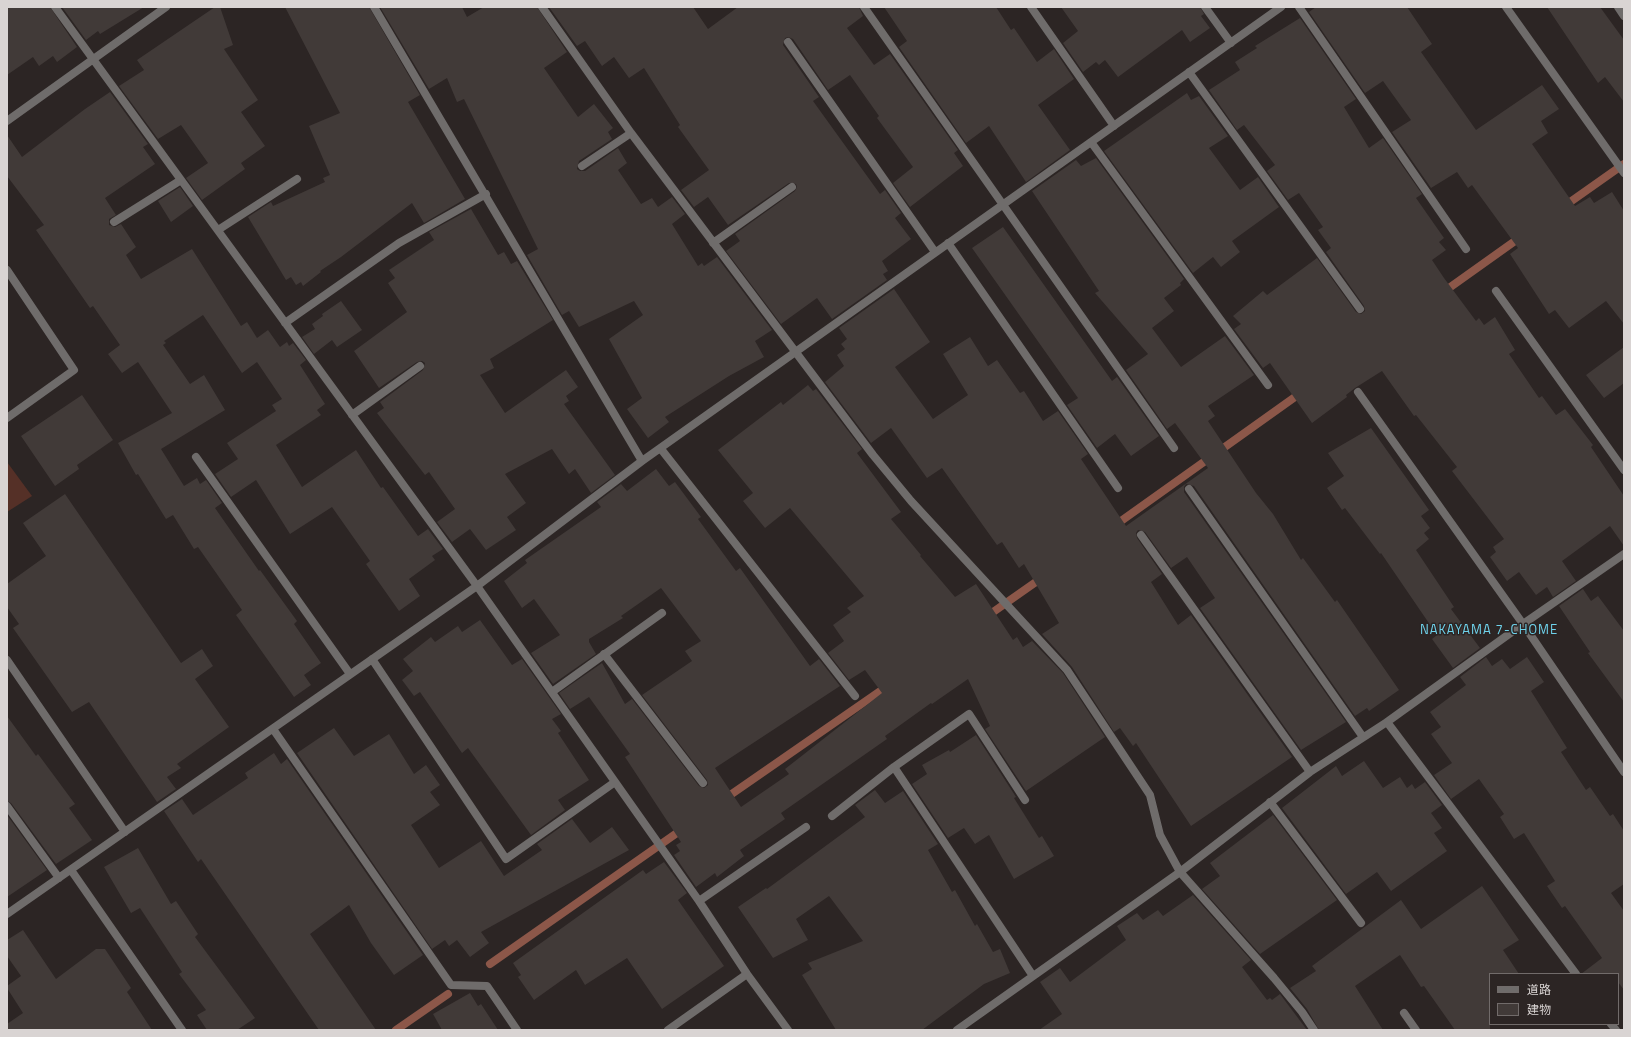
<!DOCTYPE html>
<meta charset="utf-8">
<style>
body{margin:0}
#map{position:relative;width:1631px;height:1037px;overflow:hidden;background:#2c2524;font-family:"Titillium Web","Noto Sans JP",sans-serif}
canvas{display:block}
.frame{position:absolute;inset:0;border:8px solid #d9d4d3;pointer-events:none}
.legend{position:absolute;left:1489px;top:973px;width:130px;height:52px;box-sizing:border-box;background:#2c2524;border:1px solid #716b6a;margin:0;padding:5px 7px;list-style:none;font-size:12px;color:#d9d4d3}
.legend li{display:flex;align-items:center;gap:8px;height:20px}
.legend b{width:20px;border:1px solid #716b6a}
</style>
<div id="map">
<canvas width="1631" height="1037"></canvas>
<div class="frame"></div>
<ul class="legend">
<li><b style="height:5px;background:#6f6c6b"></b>道路</li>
<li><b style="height:11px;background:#413a38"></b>建物</li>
</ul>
</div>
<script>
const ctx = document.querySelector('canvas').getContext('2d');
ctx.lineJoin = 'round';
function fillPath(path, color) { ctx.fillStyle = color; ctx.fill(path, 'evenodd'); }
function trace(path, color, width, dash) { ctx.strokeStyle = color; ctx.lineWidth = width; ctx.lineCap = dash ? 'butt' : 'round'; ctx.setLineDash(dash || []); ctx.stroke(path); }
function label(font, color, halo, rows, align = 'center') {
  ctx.font = font + ' "Titillium Web",sans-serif'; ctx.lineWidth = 3; ctx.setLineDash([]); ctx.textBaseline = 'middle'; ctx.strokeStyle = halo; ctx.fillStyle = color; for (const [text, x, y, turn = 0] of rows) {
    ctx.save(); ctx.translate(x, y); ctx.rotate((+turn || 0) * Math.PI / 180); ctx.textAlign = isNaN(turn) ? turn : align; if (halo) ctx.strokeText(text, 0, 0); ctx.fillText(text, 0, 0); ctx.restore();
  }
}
fillPath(new Path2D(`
 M 7,462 L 32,496 L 7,512 Z`), '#553027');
trace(new Path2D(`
 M 1563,207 L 1624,164
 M 1442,293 L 1522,236
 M 1114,526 L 1302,392
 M 986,617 L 1043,577
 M 723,800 L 889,685
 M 490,964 L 684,828
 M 396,1030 L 448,994`), '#8c5749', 8);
fillPath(new Path2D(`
 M 7,7 L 50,7 L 77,47 L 57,62 L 53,56 L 39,66 L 33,57 L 7,75 Z
 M 62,7 L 144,7 L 100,34 L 98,31 L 86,40 Z
 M 215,7 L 220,7 L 233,45 L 224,49 L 258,100 L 241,112 L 265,146 L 241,163 L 245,169 L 202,200 L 186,178 L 208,163 L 181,125 L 158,139 L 119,86 L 144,70 L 137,60 Z
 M 285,7 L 369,7 L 420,95 L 408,102 L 465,199 L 424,223 L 412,203 L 341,257 L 320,271 L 321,272 L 303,286 L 301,282 L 296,285 L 291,277 L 286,280 L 248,217 L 271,202 L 273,206 L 325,182 L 323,178 L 330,175 L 309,126 L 340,113 Z
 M 380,7 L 462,7 L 467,17 L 484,7 L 537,7 L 567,52 L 544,68 L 578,117 L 594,104 L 613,128 L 608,132 L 612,139 L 579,161 L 577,169 L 580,171 L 585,171 L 618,148 L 627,163 L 618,170 L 641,204 L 652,198 L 658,207 L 672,197 L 685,214 L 672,224 L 698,266 L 702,263 L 704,266 L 717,257 L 772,330 L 755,341 L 764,357 L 729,376 L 665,417 L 669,422 L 648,438 L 627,409 L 642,398 L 609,339 L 643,315 L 634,301 L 579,327 L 569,311 L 562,315 L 527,255 L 538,249 L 464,99 L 457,102 L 447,78 L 429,89 Z
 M 549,7 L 693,7 L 708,29 L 738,7 L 859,7 L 863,16 L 847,28 L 874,65 L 890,54 L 958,150 L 954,153 L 963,166 L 910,207 L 893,183 L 913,167 L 877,118 L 879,116 L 850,75 L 828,90 L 793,39 L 788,37 L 785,38 L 783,45 L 819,97 L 813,101 L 880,194 L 885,190 L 901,213 L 895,218 L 911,239 L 882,261 L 888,271 L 883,274 L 887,280 L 832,319 L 817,298 L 781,324 L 726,251 L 740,241 L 735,234 L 795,191 L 797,187 L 796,184 L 789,183 L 728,225 L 708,197 L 694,207 L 681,190 L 709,170 L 678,127 L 680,125 L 644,68 L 629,78 L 614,57 L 602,66 L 585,41 L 577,46 Z
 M 884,7 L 996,7 L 1011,30 L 1014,28 L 1037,62 L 1054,49 L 1074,79 L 1038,105 L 1070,150 L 1026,182 L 989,126 L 966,143 L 899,47 L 907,41 Z
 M 1061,7 L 1200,7 L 1204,14 L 1201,16 L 1210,28 L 1190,42 L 1182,30 L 1118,77 L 1105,60 L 1099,65 L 1096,62 L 1083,72 L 1063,43 L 1078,31 Z
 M 1316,7 L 1407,7 L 1432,44 L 1421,52 L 1476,130 L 1542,85 L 1559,109 L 1541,121 L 1548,133 L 1532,144 L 1575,206 L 1590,197 L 1594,203 L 1612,192 L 1624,211 L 1624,324 L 1606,301 L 1569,328 L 1555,310 L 1549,314 L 1510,254 L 1518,248 L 1472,185 L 1468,188 L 1457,172 L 1431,188 L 1392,132 L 1411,120 L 1383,81 L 1365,93 L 1309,12 Z
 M 1547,7 L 1600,7 L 1624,40 L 1624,102 L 1605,77 L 1598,83 Z
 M 1300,18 L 1356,99 L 1344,107 L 1369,148 L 1383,138 L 1422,194 L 1416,198 L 1444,238 L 1439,242 L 1446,250 L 1432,260 L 1444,278 L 1476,321 L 1479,318 L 1484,325 L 1495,317 L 1515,350 L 1509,354 L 1539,398 L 1542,396 L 1556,415 L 1565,409 L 1593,445 L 1591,447 L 1624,496 L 1624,546 L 1610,526 L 1562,561 L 1576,581 L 1553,597 L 1547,587 L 1536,595 L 1519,572 L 1507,581 L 1490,557 L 1496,552 L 1493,547 L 1504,539 L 1452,471 L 1457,467 L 1416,415 L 1414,416 L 1382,371 L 1355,388 L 1346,395 L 1347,397 L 1312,423 L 1270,363 L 1263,368 L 1234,329 L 1241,324 L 1233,316 L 1263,291 L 1267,295 L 1317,258 L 1356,312 L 1361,314 L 1365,311 L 1364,306 L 1326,252 L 1331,248 L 1318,230 L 1323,227 L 1299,193 L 1288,200 L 1267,171 L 1275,165 L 1244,125 L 1237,130 L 1209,90 L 1240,70 L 1235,62 L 1257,48 L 1255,46 Z
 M 110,92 L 148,144 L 143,147 L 155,164 L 105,198 L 116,215 L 109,219 L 109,225 L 115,227 L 121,224 L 136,247 L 126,255 L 141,279 L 192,249 L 241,326 L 247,322 L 257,338 L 268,330 L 280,347 L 287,342 L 289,346 L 293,343 L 306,360 L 300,365 L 325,404 L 317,410 L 321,415 L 276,445 L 302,487 L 356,450 L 381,488 L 383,487 L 418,536 L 428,529 L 443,549 L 432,556 L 435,560 L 409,579 L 420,596 L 399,611 L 366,564 L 370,561 L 332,507 L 290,534 L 256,480 L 231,497 L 215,474 L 238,459 L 227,443 L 276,411 L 272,405 L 282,399 L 257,362 L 242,373 L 203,315 L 164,341 L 166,343 L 163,345 L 190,384 L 204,375 L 225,410 L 161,449 L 184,486 L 197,478 L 200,484 L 206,480 L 222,503 L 215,508 L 259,571 L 260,570 L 297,621 L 294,624 L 321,663 L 304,675 L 311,685 L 294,697 L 236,615 L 242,610 L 198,547 L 194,549 L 173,515 L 166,519 L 138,474 L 136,475 L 118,443 L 172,413 L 138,362 L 122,373 L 108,354 L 120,345 L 93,306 L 90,308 L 36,230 L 44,225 L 7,176 L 7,135 L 22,157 L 85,109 Z
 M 1187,93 L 1191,100 L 1199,96 L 1228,136 L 1209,148 L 1240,190 L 1258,177 L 1279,207 L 1232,241 L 1240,252 L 1221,267 L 1213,257 L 1193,273 L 1104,151 Z
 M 1096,158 L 1184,279 L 1180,283 L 1181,285 L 1164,298 L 1174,311 L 1152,328 L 1181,367 L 1225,336 L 1254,375 L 1208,406 L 1215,416 L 1208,421 L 1256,493 L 1273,514 L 1301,560 L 1303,558 L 1335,602 L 1337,600 L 1399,690 L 1369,711 L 1367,708 L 1355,716 L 1194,486 L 1186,484 L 1184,487 L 1184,492 L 1346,722 L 1301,750 L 1200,608 L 1215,598 L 1187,557 L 1171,568 L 1145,532 L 1138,530 L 1136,533 L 1137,538 L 1162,574 L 1151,582 L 1178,625 L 1191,615 L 1292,757 L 1191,826 L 1136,743 L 1133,746 L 1120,728 L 1114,732 L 1072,667 L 1042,634 L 1059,623 L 1024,564 L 1019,568 L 1002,542 L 997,545 L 942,468 L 927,478 L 891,428 L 871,443 L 825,382 L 844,366 L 837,355 L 845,349 L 841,344 L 847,339 L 839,328 L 894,289 L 930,342 L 895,367 L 933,419 L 968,395 L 943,354 L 970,337 L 988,366 L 997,360 L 1020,393 L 1024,391 L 1043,421 L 1058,411 L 1088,454 L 1081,459 L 1126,526 L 1208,468 L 1175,423 L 1167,429 L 1126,370 L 1148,354 L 1095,293 L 1099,291 L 1032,191 L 1076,160 L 1081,166 Z
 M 180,187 L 193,206 L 171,222 L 158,201 Z
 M 471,209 L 498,255 L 504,252 L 511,264 L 517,261 L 553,320 L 490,359 L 494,368 L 480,375 L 505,413 L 566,370 L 578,387 L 566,396 L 569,401 L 564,404 L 615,475 L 591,493 L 575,469 L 569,474 L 552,449 L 505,474 L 526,503 L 507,517 L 516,530 L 486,550 L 470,529 L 452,542 L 437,522 L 455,509 L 429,472 L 425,475 L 377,413 L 384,408 L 380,402 L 423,370 L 425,363 L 422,361 L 417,362 L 379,388 L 354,351 L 407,312 L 388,283 L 395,278 L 389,270 L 434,240 L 429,232 Z
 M 1003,227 L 1112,381 L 1117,377 L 1159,436 L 1131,456 L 1115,434 L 1097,448 L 1067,405 L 1078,398 L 972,248 Z
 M 341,301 L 362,330 L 337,347 L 332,340 L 314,354 L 302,337 L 315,329 L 312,324 L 323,316 L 322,314 Z
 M 1624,347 L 1624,383 L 1604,398 L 1586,375 Z
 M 808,385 L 813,391 L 816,389 L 862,449 L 857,453 L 901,512 L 891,519 L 921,555 L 920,556 L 955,597 L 976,584 L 1013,640 L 1017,637 L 1023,647 L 1032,641 L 1063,673 L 1105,737 L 1026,791 L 985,729 L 990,726 L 968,679 L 932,704 L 931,703 L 885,736 L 887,739 L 781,813 L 785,819 L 740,850 L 744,856 L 717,877 L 715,873 L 696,887 L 674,855 L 680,851 L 676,845 L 681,842 L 625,757 L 630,754 L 589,697 L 570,709 L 559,693 L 602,663 L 625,704 L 632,699 L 699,786 L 704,788 L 708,785 L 707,780 L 642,695 L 692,661 L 685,651 L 701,641 L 661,588 L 621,616 L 623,618 L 589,639 L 589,642 L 596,654 L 553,684 L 531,653 L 560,635 L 534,599 L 522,608 L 504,581 L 527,563 L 525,560 L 601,507 L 597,502 L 621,484 L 627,491 L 656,469 L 669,486 L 675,482 L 701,517 L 698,519 L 736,571 L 740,568 L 810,666 L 819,659 L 840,686 L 715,768 L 741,807 L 789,774 L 785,769 L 882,693 L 865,670 L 849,680 L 828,653 L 844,641 L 833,625 L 851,612 L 847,608 L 864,596 L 790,508 L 765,528 L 743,501 L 753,493 L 718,450 L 781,402 L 783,405 Z
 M 82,395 L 113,440 L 77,465 L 79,469 L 55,486 L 21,436 Z
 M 1371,428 L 1429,510 L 1421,516 L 1430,528 L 1424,533 L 1429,539 L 1416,550 L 1454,607 L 1451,609 L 1480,648 L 1453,668 L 1432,639 L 1437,635 L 1381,553 L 1380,554 L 1345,508 L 1342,510 L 1327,488 L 1344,476 L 1328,453 Z
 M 65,494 L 181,663 L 202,649 L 213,666 L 195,679 L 229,727 L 177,764 L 181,768 L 167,777 L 176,789 L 157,802 L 89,702 L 72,712 L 13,628 L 19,624 L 7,607 L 7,584 L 46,556 L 23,523 Z
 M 1583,589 L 1591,601 L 1598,596 L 1624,631 L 1624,702 L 1588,653 L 1590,652 L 1559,606 Z
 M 480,620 L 512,665 L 522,659 L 561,714 L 552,719 L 561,731 L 558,733 L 589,780 L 558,800 L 565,810 L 531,835 L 468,748 L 462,753 L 420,692 L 414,696 L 402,680 L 413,671 L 403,659 L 431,637 L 435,642 L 458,626 L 462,632 Z
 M 1486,657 L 1492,666 L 1502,659 L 1510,669 L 1527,657 L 1544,682 L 1531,691 L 1567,748 L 1561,752 L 1586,790 L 1590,787 L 1610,816 L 1613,814 L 1624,831 L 1624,884 L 1611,893 L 1624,911 L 1624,990 L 1618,982 L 1618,974 L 1581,974 L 1602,958 L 1565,906 L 1562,908 L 1547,886 L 1555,881 L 1524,833 L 1514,839 L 1500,817 L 1504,814 L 1479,779 L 1451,799 L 1434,775 L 1452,763 L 1431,734 L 1441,727 L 1430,712 L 1466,685 L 1460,677 Z
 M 7,716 L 36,756 L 38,754 L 75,804 L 69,808 L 92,840 L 56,864 L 11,803 L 7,801 Z
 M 334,728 L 354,756 L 389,734 L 414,774 L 426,765 L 440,785 L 430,792 L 440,805 L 411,825 L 439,868 L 481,841 L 504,876 L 542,850 L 537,844 L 572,819 L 590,843 L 612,827 L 629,850 L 481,932 L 489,943 L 470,957 L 457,940 L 449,946 L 445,940 L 432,949 L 297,753 Z
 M 976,735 L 1016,797 L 1014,798 L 1039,838 L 1042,836 L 1054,856 L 1014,879 L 989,835 L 975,844 L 964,828 L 948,838 L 912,784 L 927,774 L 922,765 L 949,750 L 950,752 Z
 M 274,753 L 281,764 L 287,759 L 423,955 L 394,975 L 371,943 L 349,905 L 310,934 L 376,1030 L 319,1030 L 201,859 L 198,862 L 164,811 L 182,799 L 193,815 L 248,778 L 245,773 Z
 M 1364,761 L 1383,788 L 1400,777 L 1407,788 L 1412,784 L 1415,789 L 1425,782 L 1442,805 L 1431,813 L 1442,828 L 1434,833 L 1447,851 L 1391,891 L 1377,872 L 1346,894 L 1282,808 L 1336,766 L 1342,776 Z
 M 875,790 L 885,803 L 903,791 L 938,844 L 928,850 L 952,892 L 955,890 L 975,926 L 977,924 L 993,952 L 1000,949 L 1010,973 L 984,984 L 922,1030 L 836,1030 L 802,975 L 812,969 L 808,963 L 863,941 L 829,896 L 796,919 L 808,940 L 773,958 L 738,907 L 766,888 L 767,889 L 865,817 L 855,805 Z
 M 7,815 L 47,870 L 7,897 Z
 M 1273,815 L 1337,900 L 1260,954 L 1202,889 L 1220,876 L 1210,863 Z
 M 138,848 L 171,904 L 176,901 L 198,934 L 195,937 L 255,1018 L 237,1030 L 207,1030 L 197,1015 L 206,1010 L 179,974 L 182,972 L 140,908 L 131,913 L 104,867 Z
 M 664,862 L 687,893 L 678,900 L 724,966 L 662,1009 L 627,958 L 585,985 L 576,970 L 534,1000 L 518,977 L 521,975 L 513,963 L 643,870 L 646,874 Z
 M 1482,886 L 1519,940 L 1503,950 L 1519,974 L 1490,974 L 1490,1030 L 1455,1030 L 1424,986 L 1421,987 L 1400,955 L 1355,986 L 1383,1030 L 1319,1030 L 1307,1009 L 1290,988 L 1316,971 L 1312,966 L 1401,900 L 1421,929 Z
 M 1193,895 L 1251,960 L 1242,967 L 1267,1000 L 1270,998 L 1272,1000 L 1280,994 L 1307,1030 L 1039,1030 L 1062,1014 L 1040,982 L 1060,968 L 1070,982 L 1126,940 L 1117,926 L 1137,913 L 1143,920 L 1158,910 L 1163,916 Z
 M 23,930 L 56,979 L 96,949 L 105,949 L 131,988 L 127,992 L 152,1030 L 7,1030 L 7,1024 L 23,1013 L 7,988 L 7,986 L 21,976 L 7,956 L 7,940 Z
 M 470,993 L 478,1006 L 481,1004 L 498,1030 L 442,1030 L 433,1014 Z`), '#413a38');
trace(new Path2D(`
 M 55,7 L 477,586 L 699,901 L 747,974 L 788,1030
 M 374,7 L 642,461
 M 542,7 L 631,133 L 873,455 L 911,501 L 1067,670 L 1150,795 L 1160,835 L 1180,872 L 1274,978 L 1302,1012 L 1314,1030
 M 864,7 L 1174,448
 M 1031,7 L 1114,126
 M 1205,7 L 1231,43
 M 1299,7 L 1466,249
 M 1506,7 L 1624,173
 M 1618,7 L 1624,16
 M 788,42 L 935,252
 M 1189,72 L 1360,309
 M 7,121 L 166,7
 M 1091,142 L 1268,385
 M 582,166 L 631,133
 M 114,222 L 181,180
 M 218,230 L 297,179
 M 713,243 L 792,187
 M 948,243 L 1118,488
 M 7,270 L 74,370 L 7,418
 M 1496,291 L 1624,470
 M 285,323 L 399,243 L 486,194
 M 1358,392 L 1523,624 L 1624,772
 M 352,415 L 420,366
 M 661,449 L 855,696
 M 196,457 L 350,674
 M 1189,489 L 1363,737
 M 1141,535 L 1310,772
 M 604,654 L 703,783
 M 372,659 L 506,859 L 615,782
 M 7,660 L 125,832
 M 552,692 L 662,613
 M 1387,722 L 1576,974
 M 273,729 L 451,985 L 487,986 L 517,1030
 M 1025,800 L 969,714 L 894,767 L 1033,976
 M 1270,802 L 1361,923
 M 7,806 L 59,878
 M 832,816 L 894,767
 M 71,870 L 182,1030
 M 699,901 L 806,827
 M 7,914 L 477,586 L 642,461 L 1281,7
 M 1404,1013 L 1416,1030
 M 1611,1024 L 1616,1030
 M 668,1030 L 747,974
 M 957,1030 L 1180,872 L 1310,772 L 1387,722 L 1523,624 L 1624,554`), '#6f6c6b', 8);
ctx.letterSpacing = '1px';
label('13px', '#6fd3ec', '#2c2524', [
 ["NAKAYAMA 7-CHOME",1489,631]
]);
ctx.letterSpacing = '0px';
</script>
